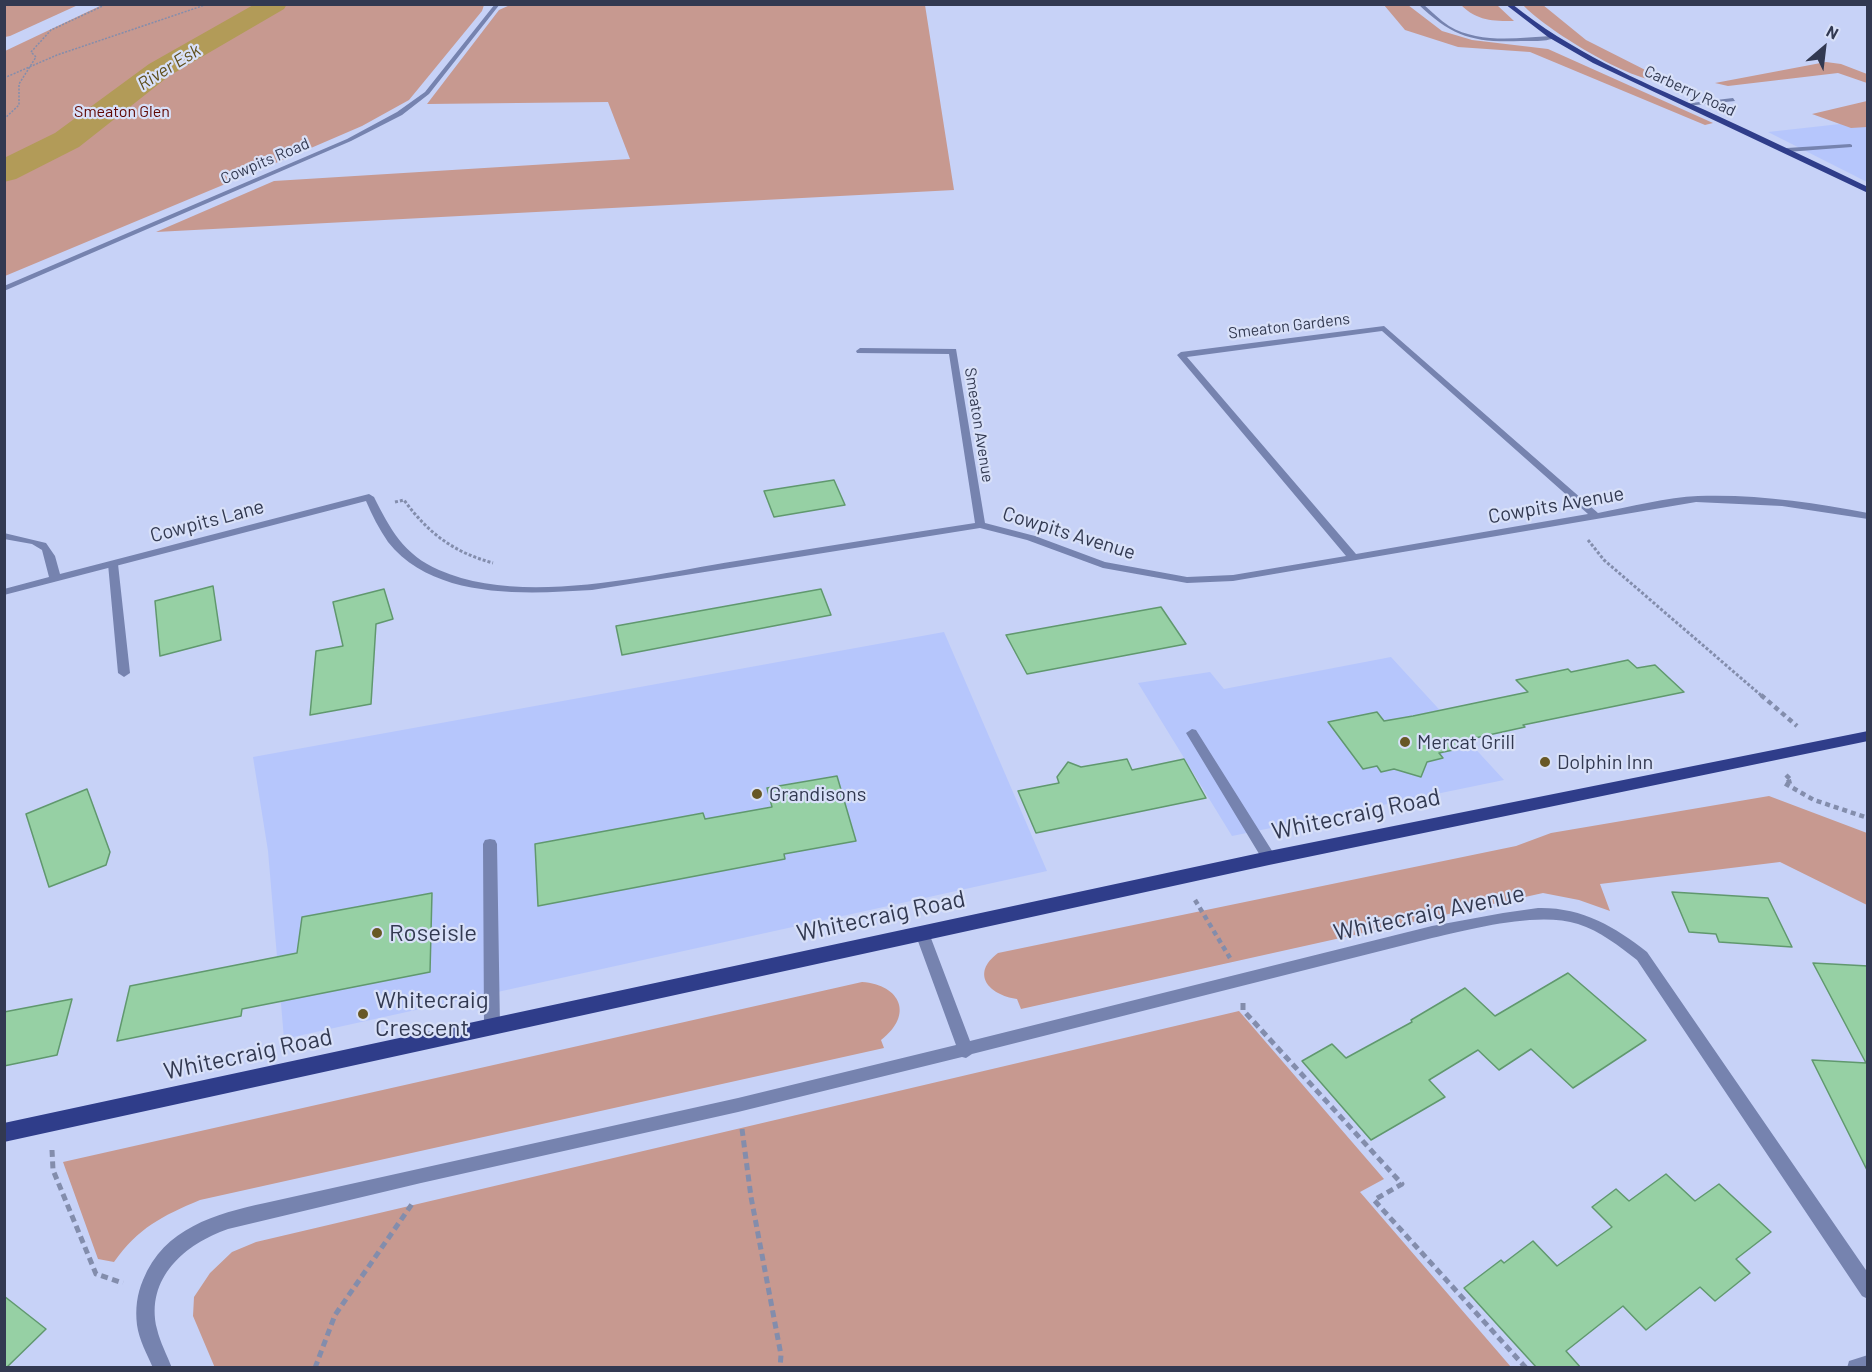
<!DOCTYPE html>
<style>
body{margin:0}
#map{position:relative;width:1872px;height:1372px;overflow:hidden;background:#c7d2f7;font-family:Barlow,sans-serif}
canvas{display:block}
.frame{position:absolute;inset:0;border:6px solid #323951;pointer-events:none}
.north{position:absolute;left:1794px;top:18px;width:60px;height:60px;-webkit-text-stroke:4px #d8e0f8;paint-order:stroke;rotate:28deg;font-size:16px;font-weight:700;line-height:24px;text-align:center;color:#323951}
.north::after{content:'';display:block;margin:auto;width:21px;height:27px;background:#323951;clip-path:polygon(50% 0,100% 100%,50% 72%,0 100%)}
</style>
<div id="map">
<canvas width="1872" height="1372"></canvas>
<div class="frame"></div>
<div class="north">N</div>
</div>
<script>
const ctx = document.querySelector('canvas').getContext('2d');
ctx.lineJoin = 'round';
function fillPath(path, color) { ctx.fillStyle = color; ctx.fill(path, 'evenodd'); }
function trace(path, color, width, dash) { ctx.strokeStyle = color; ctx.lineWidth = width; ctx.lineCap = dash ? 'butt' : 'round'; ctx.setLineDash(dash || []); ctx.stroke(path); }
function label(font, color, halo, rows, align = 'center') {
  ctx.font = font + ' Barlow,sans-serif'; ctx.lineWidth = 4.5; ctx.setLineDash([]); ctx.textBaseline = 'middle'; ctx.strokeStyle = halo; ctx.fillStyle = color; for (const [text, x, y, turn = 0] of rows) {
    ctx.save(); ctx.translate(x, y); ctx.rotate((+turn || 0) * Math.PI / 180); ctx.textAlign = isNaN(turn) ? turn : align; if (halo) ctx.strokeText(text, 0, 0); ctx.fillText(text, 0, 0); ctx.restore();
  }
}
fillPath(new Path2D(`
 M 1867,120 L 1867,182 L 1768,132 L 1840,124 Z
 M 944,632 L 1047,871 L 284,1039 L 268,851 L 253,757 Z
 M 1391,657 L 1504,780 L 1232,836 L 1138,683 L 1210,672 L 1224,689 Z`), '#b6c6fc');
fillPath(new Path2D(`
 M 4,5 L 5,4 L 78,5 L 10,36 L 5,37 Z
 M 102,5 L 102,4 L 484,5 L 482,11 L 409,100 L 362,126 L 290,157 L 5,276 L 5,51 Z
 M 510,5 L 925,5 L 954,190 L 156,232 L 274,181 L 630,159 L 608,102 L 427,104 L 499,10 Z
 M 1384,5 L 1408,5 L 1442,31 L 1472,40 L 1548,49 L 1713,123 L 1705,125 L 1530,52 L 1458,47 L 1405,30 Z
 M 1461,5 L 1497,5 L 1514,21 C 1493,21 1477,21 1461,5 Z
 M 1523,5 L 1543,5 L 1586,40 L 1669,82 C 1636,86 1545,29 1523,5 Z
 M 1826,62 L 1841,64 L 1867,74 L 1867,83 L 1838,73 L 1728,86 L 1715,83 Z
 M 1867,101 L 1867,127 L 1851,128 L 1812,114 Z
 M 1769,796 L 1867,833 L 1867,905 L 1780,862 L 1600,884 L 1610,911 L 1579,900 L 1543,893 L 1021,1009 L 1017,999 C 989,995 970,974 998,953 L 1516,846 L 1551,833 Z
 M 862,982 C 901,985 914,1015 881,1040 L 884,1048 L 200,1200 C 162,1216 138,1228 114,1262 L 98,1259 L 63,1162 Z
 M 1239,1011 L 1384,1179 L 1360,1192 L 1511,1367 L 215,1368 L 193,1316 L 194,1297 L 210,1273 L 232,1252 L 256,1242 Z`), '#c79990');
fillPath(new Path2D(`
 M 255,4 L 287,4 L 284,9 L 169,76 L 79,147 L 16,179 L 4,182 L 4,158 L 55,133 L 149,64 Z`), '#b29b58');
const building = new Path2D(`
 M 834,480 L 845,505 L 774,517 L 764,491 Z
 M 213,586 L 221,640 L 160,656 L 155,601 Z
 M 384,589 L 393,619 L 376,624 L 371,704 L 310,715 L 316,651 L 343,646 L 333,602 Z
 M 821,589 L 831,615 L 622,655 L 616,626 Z
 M 1161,607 L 1186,644 L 1027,674 L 1006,635 Z
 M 1628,660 L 1637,668 L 1655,665 L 1684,692 L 1523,725 L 1525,727 L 1466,740 L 1472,746 L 1439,753 L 1443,758 L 1427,762 L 1421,777 L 1394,769 L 1381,772 L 1377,766 L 1363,769 L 1328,722 L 1377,712 L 1384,721 L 1413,716 L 1528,692 L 1516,680 L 1568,669 L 1571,672 Z
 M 1127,759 L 1132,770 L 1184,759 L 1206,798 L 1036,833 L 1018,791 L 1059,783 L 1057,777 L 1068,762 L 1081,767 Z
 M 837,776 L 856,841 L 784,854 L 785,859 L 538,906 L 535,844 L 703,813 L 705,819 L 772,807 L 767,788 Z
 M 87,789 L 110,852 L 106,865 L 49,887 L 26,814 Z
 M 1672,892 L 1768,898 L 1792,947 L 1719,942 L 1716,934 L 1689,932 Z
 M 432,893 L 430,972 L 242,1009 L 241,1016 L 117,1041 L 130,986 L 297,953 L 302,917 Z
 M 1813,963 L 1868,966 L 1868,1172 L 1812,1060 L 1866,1063 Z
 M 1568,973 L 1646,1040 L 1573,1088 L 1531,1049 L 1499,1070 L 1478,1050 L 1429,1080 L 1445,1097 L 1371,1140 L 1302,1061 L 1332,1044 L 1346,1058 L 1412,1022 L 1411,1020 L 1465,988 L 1495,1016 Z
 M 72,999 L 57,1055 L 4,1066 L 4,1012 Z
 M 1666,1174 L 1695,1201 L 1719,1184 L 1771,1232 L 1736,1259 L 1750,1273 L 1715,1301 L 1700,1287 L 1646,1330 L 1623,1306 L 1566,1351 L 1581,1368 L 1537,1368 L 1464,1288 L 1501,1260 L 1504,1263 L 1533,1241 L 1557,1266 L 1612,1227 L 1592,1207 L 1616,1189 L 1629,1201 Z
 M 4,1296 L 46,1329 L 6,1368 L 4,1368 Z`);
fillPath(building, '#96d0a4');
trace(building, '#60986e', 1.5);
trace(new Path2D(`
 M 4,78 L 57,55 L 208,4
 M 4,119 L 19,105 L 19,84 L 36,57 L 31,52 L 51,30 L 107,4`), '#838dac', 1.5, [2, 1.5]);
trace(new Path2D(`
 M 395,502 L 404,500 C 428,533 453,552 493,563
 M 1588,540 L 1604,560 L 1763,697`), '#838dac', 3, [3, 2]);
trace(new Path2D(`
 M 1761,695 L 1797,726
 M 1786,775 L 1792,781 L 1784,783 L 1814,800 L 1868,818
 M 1195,900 L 1230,958`), '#838dac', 4.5, [5, 4]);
trace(new Path2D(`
 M 1243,1003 L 1243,1010 L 1402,1184 L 1374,1200 L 1526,1368
 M 742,1129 L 751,1197 L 781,1355 L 780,1368
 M 52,1150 L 53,1170 L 96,1274 L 123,1283
 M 315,1368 L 335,1315 L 412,1204`), '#838dac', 5, [7, 4.5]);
fillPath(new Path2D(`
 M 1733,98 L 1735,101 L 1686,106 L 1683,104 Z
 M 1850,144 L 1852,145 L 1852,147 L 1787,152 L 1784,150 L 1787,148 Z
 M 113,561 L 118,564 L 130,673 L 124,677 L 118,673 L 108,564 Z
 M 1192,729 L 1196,730 L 1274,854 L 1276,858 L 1274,862 L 1269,863 L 1264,862 L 1186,733 Z
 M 490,839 L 495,840 L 497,844 L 500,1027 L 498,1032 L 492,1034 L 486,1032 L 484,1027 L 483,844 L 485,840 Z`), '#7683af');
fillPath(new Path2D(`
 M 495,4 L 500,4 L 429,94 L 402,115 L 351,141 L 4,291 L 4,286 L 347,139 L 397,112 L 425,92 Z
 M 1418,4 L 1423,4 C 1432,12 1440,20 1449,26 C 1479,44 1518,38 1551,36 L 1554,38 C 1545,42 1531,41 1521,41 C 1475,43 1452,37 1418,4 Z
 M 1384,326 L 1598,513 C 1629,507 1668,497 1698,496 C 1755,494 1812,502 1868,513 L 1868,519 L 1782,506 L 1696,502 L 1233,581 L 1187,583 L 1103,568 L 1027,540 L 980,528 L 592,590 C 525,594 434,600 388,542 C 379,529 372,515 366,501 L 4,595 L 4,589 L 49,577 L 42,550 L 32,544 L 4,539 L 4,533 L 46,543 L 55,556 L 60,574 L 369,494 L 374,497 C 390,529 404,555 439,570 C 522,607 648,575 736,561 C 815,548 895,535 975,523 L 949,354 L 857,353 L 856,351 L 860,348 L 956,349 L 985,523 L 1035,536 L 1105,562 L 1187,577 L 1233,575 L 1346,556 L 1177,355 L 1181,352 ZM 1382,331 L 1588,514 L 1356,554 L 1187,357 Z
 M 1538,908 C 1581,907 1614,926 1647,952 L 1868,1273 L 1868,1299 L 1862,1296 L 1637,960 C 1619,946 1600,931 1578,924 C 1538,911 1472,929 1432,938 L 972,1054 L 966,1058 L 962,1057 L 738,1112 L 421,1183 L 228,1229 C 185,1244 145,1278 157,1329 C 160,1342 167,1355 172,1368 L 153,1368 C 147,1354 139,1340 137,1325 C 135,1309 137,1294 143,1280 C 164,1228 215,1214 265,1203 L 738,1098 L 956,1045 L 915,933 L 917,929 L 922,927 L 927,929 L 929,933 L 970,1041 L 1432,926 L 1503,913 Z
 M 1868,1355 L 1868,1368 L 1847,1368 L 1849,1361 Z`), '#7683af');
fillPath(new Path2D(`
 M 1505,4 L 1512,4 C 1570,51 1638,80 1705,110 C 1760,135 1814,161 1868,187 L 1868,193 L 1593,63 L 1548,37 Z
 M 1868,731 L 1868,741 L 1269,865 L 4,1142 L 4,1123 L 1269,851 Z`), '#2f3d8a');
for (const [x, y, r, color] of [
 [1405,742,6,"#685825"],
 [1545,762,6,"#685825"],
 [757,794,6,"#685825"],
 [377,933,6,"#685825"],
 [363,1014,6,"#685825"]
]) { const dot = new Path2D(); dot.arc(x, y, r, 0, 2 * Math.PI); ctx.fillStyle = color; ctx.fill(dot); trace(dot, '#d8e0f8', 2); }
label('16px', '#323951', '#d8e0f8', [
 ["Carberry Road",1690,91,25],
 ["Cowpits Road",265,161,-23],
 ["Smeaton Gardens",1289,326,-7],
 ["Smeaton Avenue",979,425,81]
]);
label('16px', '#5f0600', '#d8e0f8', [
 ["Smeaton Glen",122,112]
]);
label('italic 18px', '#5f4f1b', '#d8e0f8', [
 ["River Esk",169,67,-32]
]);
label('20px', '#323951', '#d8e0f8', [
 ["Cowpits Avenue",1556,505,-10],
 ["Cowpits Lane",207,521,-15],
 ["Cowpits Avenue",1069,533,17]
]);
label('20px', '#323951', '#d8e0f8', [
 ["Mercat Grill",1417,742],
 ["Dolphin Inn",1557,762],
 ["Grandisons",769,794]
], 'left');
label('24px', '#323951', '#d8e0f8', [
 ["Whitecraig Road",1356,814,-12],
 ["Whitecraig Avenue",1429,913,-12],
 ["Whitecraig Road",881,916,-12],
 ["Whitecraig Road",248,1054,-12]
]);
label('24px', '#323951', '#d8e0f8', [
 ["Roseisle",389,933],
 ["Whitecraig",375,1000],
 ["Crescent",375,1028]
], 'left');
</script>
